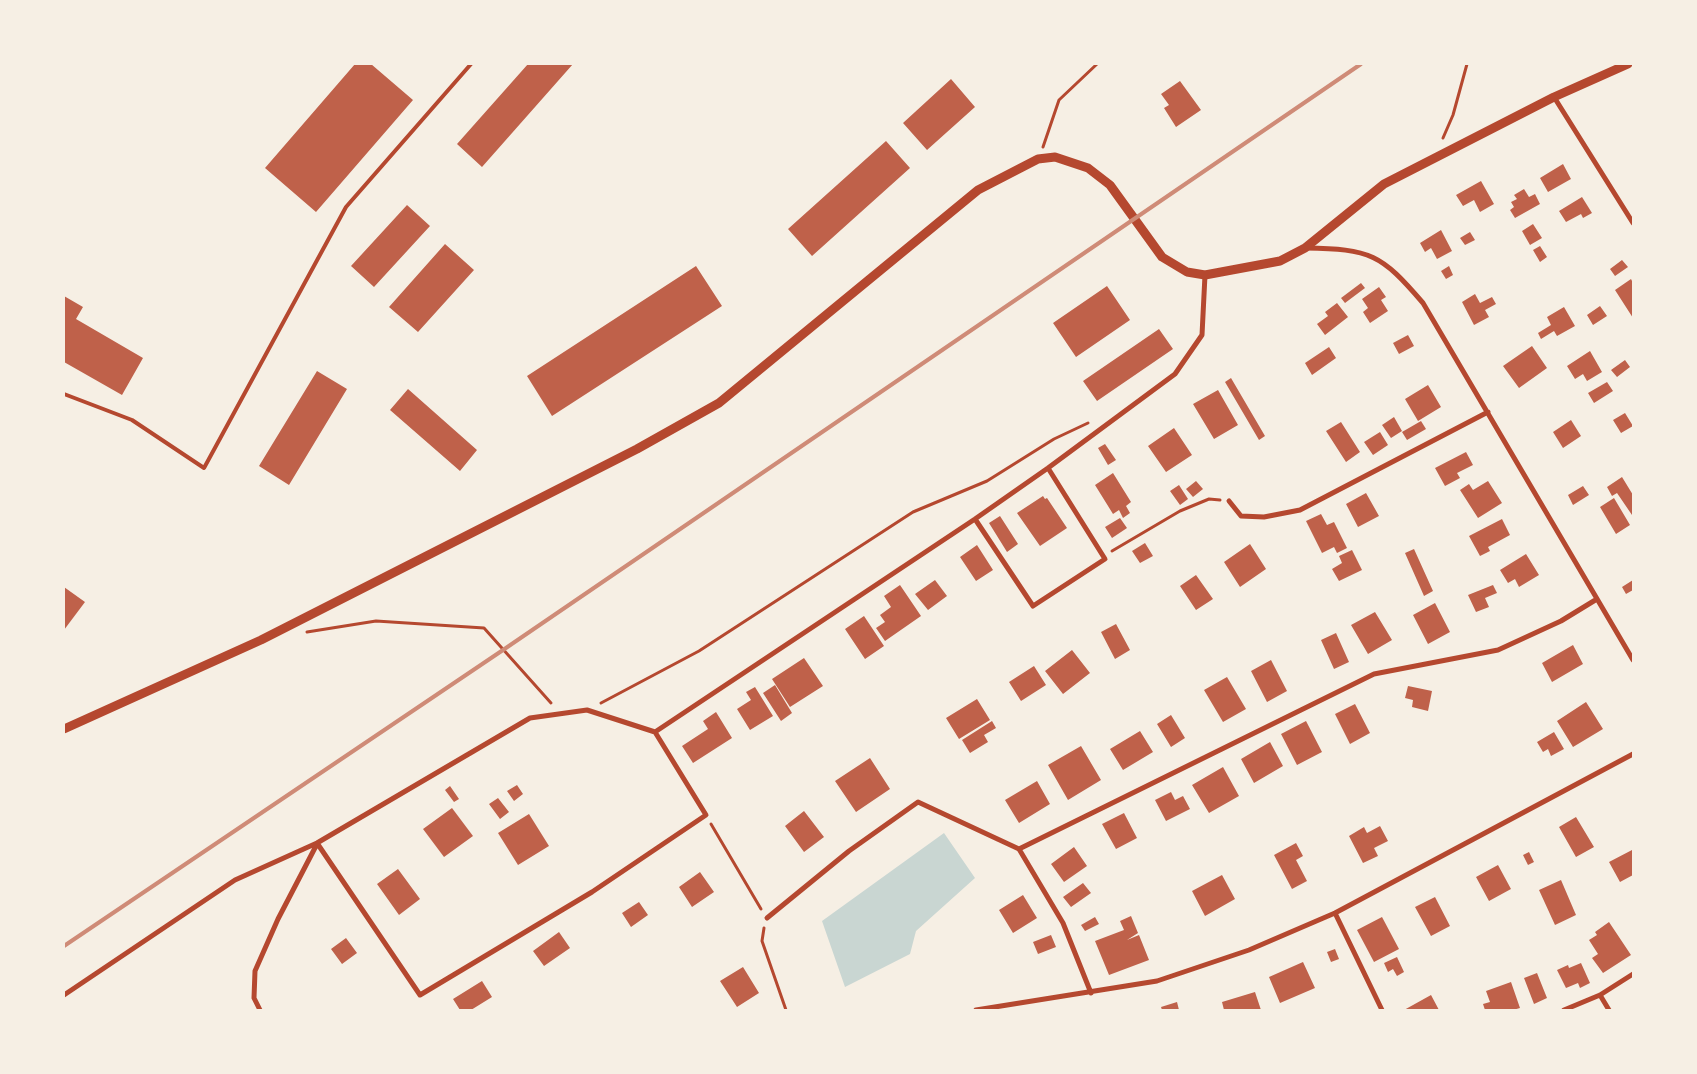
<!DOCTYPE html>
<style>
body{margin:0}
#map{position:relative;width:1697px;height:1074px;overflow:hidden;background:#f6efe4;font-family:"DejaVu Sans",sans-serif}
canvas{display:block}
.frame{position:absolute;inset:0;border:65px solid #f6efe4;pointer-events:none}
</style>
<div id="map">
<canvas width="1697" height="1074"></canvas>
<div class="frame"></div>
</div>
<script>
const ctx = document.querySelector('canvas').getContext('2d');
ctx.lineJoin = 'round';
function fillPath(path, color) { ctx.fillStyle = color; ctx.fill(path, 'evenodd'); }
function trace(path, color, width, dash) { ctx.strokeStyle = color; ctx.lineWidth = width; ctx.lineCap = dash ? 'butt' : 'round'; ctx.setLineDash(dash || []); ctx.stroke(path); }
fillPath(new Path2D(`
 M 944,833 L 975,878 L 916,931 L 910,954 L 845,987 L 822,921 Z`), '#c9d6d2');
fillPath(new Path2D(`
 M 355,64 L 371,64 L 413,100 L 316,212 L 265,168 Z
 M 528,64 L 573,64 L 482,167 L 457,144 Z
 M 951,79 L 975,107 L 927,150 L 903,123 Z
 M 1180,81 L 1201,110 L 1176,127 L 1164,108 L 1169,105 L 1161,94 Z
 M 886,141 L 910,168 L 812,256 L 788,229 Z
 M 1563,164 L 1571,179 L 1548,192 L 1540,178 Z
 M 1481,181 L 1494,204 L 1480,212 L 1474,200 L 1463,206 L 1456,195 Z
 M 1524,189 L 1529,197 L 1535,194 L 1540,204 L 1515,218 L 1510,210 L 1514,207 L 1511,202 L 1517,199 L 1514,195 Z
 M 1582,197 L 1592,213 L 1583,218 L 1581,214 L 1566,222 L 1559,211 Z
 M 407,205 L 430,226 L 374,287 L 351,266 Z
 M 1533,224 L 1542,238 L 1530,245 L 1522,231 Z
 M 1441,230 L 1452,251 L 1437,259 L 1431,248 L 1425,252 L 1420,243 Z
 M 1470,232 L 1475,240 L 1465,245 L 1460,238 Z
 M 445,244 L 474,270 L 418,332 L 389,307 Z
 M 1540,246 L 1547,257 L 1540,262 L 1533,250 Z
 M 1622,260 L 1628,267 L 1615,276 L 1610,269 Z
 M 696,266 L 722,306 L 552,416 L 527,376 Z
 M 1449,266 L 1453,275 L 1446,279 L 1441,271 Z
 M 1631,279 L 1633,283 L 1633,318 L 1615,290 Z
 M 1361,283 L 1365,288 L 1345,303 L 1341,298 Z
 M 1107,286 L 1130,320 L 1076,357 L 1053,323 Z
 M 1379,287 L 1386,297 L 1381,300 L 1388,311 L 1370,323 L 1363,312 L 1368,308 L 1362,299 Z
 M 1475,294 L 1480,303 L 1492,297 L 1496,304 L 1485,310 L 1489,317 L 1474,325 L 1462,302 Z
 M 64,296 L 83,307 L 76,319 L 143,358 L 122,395 L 64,362 Z
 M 1337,303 L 1348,317 L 1325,335 L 1317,324 L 1328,316 L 1325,312 Z
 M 1600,306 L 1607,316 L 1593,325 L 1587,315 Z
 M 1564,307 L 1575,326 L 1557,336 L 1554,331 L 1541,339 L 1538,333 L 1551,325 L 1547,317 Z
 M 1159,329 L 1173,349 L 1097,401 L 1083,381 Z
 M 1408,335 L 1414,346 L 1399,354 L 1393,343 Z
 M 1532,346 L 1547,368 L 1519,388 L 1503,366 Z
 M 1329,347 L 1336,358 L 1312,375 L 1305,363 Z
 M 1590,351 L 1602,372 L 1587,381 L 1583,374 L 1575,379 L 1567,366 Z
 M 1625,360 L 1630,367 L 1617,377 L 1611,370 Z
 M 317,371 L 347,389 L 289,485 L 259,466 Z
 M 1231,378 L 1265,436 L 1259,440 L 1225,382 Z
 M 1607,382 L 1613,391 L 1594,403 L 1588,393 Z
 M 1428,385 L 1441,407 L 1418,421 L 1405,399 Z
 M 408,389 L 477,450 L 460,471 L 390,410 Z
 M 1218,390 L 1238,425 L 1214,439 L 1193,404 Z
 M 1625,413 L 1633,426 L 1621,433 L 1613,420 Z
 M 1394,417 L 1402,431 L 1391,438 L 1382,425 Z
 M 1571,420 L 1581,436 L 1563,448 L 1553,432 Z
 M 1421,421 L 1426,429 L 1407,440 L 1402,432 Z
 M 1341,422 L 1360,452 L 1346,462 L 1326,431 Z
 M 1174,428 L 1192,455 L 1166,472 L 1148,446 Z
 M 1380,432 L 1388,445 L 1373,455 L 1364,442 Z
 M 1105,444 L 1116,460 L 1108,465 L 1098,448 Z
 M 1466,452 L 1473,465 L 1457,473 L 1460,478 L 1445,486 L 1435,468 Z
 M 1113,473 L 1131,502 L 1126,506 L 1130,513 L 1123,518 L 1119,510 L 1113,514 L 1095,485 Z
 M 1622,477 L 1633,495 L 1632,515 L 1617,493 L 1612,496 L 1607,487 Z
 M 1196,481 L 1203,489 L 1193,497 L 1186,489 Z
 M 1488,481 L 1502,503 L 1478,518 L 1460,490 L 1469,484 L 1473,490 Z
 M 1179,485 L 1188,499 L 1180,505 L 1170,491 Z
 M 1583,486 L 1589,495 L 1573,505 L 1568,495 Z
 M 1366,493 L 1379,516 L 1358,527 L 1346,504 Z
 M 1043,496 L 1045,499 L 1047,498 L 1067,528 L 1040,546 L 1017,513 Z
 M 1614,498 L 1630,525 L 1616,534 L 1600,507 Z
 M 1321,514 L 1327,525 L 1334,522 L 1347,548 L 1337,553 L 1334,547 L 1322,553 L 1306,521 Z
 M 1000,516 L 1018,544 L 1007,552 L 989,523 Z
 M 1120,518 L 1127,528 L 1112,538 L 1105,527 Z
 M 1502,519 L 1510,535 L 1488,547 L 1490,551 L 1480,556 L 1469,536 Z
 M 1145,543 L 1153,556 L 1140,563 L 1132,551 Z
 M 1250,544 L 1266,569 L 1240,587 L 1224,562 Z
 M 977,545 L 993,570 L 976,581 L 960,557 Z
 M 1414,549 L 1433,591 L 1424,596 L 1405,553 Z
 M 1352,550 L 1362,570 L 1339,581 L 1332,569 L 1342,563 L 1339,556 Z
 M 1526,554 L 1539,575 L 1519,587 L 1515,579 L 1508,583 L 1500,570 Z
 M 1196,575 L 1213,599 L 1196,610 L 1180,586 Z
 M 935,580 L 947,596 L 928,610 L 915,594 Z
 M 1633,580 L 1633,590 L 1626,594 L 1622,587 Z
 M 900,585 L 921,616 L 885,641 L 876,628 L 885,622 L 880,615 L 891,607 L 884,596 Z
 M 1493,585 L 1497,593 L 1485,598 L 1489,607 L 1476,612 L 1468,595 Z
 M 64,587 L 85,602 L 64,630 Z
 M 1435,603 L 1450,632 L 1428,644 L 1413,615 Z
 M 1375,612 L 1392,640 L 1368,654 L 1351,625 Z
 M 864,616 L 884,646 L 865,659 L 845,629 Z
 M 1116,624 L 1130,650 L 1115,659 L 1101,632 Z
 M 1336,633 L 1349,662 L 1334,669 L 1321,640 Z
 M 1573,645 L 1583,664 L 1552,682 L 1542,663 Z
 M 1072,650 L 1090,673 L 1063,694 L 1045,671 Z
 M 804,658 L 823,686 L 790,707 L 772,679 Z
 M 1271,660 L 1287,691 L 1267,702 L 1251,671 Z
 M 1034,666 L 1046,685 L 1021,701 L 1009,682 Z
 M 1227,677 L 1246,709 L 1223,722 L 1204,690 Z
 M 775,685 L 792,713 L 781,721 L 763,693 Z
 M 1408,686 L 1432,691 L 1428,711 L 1412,707 L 1413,700 L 1405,698 Z
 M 755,687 L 773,716 L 750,730 L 737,709 L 751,700 L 746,692 Z
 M 977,699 L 990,720 L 959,739 L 946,718 Z
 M 1586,702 L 1603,729 L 1573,747 L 1557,721 Z
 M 1355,704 L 1370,733 L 1350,744 L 1335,714 Z
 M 716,712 L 732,738 L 693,763 L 682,746 L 708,729 L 703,721 Z
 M 1171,715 L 1185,738 L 1171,747 L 1157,724 Z
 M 992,721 L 996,728 L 984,735 L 988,742 L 970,753 L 962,740 Z
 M 1306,721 L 1322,752 L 1297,765 L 1281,734 Z
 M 1140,731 L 1153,752 L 1123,770 L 1110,749 Z
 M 1554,732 L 1564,749 L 1551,756 L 1548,749 L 1543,752 L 1537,742 Z
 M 1270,742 L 1283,766 L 1254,783 L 1241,759 Z
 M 1081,746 L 1101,780 L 1068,800 L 1048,765 Z
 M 870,758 L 890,789 L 856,812 L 835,781 Z
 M 1223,767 L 1239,796 L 1209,813 L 1192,785 Z
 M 1037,781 L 1050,804 L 1019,823 L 1005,800 Z
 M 517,785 L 523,794 L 514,801 L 507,791 Z
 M 450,786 L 459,799 L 454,802 L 445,790 Z
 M 1171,792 L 1175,800 L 1183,796 L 1190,809 L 1166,821 L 1155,800 Z
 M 498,798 L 509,812 L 500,819 L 489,804 Z
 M 452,808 L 473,836 L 444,857 L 423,829 Z
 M 804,811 L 824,837 L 804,852 L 785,826 Z
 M 1124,813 L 1137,838 L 1116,849 L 1102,824 Z
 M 529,814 L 549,846 L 518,865 L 498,833 Z
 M 1576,817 L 1594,847 L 1576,857 L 1559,827 Z
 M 1380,826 L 1388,841 L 1374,848 L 1378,856 L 1363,863 L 1349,836 L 1364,827 L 1367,833 Z
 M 1296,843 L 1303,856 L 1296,860 L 1307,881 L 1292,889 L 1274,855 Z
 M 1074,847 L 1087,866 L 1064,882 L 1051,864 Z
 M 1632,850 L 1633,875 L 1620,882 L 1609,862 Z
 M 1529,852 L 1534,862 L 1528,865 L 1523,855 Z
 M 1498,865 L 1511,889 L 1489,901 L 1476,877 Z
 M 398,869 L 420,899 L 399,915 L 377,884 Z
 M 700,872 L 714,892 L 692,907 L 679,887 Z
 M 1222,875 L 1235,899 L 1205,916 L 1192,891 Z
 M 1561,880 L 1576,915 L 1555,925 L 1539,890 Z
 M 1083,883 L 1091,893 L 1071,907 L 1063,897 Z
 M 1023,895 L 1037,918 L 1013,933 L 999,910 Z
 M 1435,897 L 1450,926 L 1431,936 L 1415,907 Z
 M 639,902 L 648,915 L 631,927 L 622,913 Z
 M 1131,916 L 1138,933 L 1127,940 L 1139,935 L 1149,960 L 1109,975 L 1095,941 L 1124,930 L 1120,921 Z
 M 1095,917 L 1099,924 L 1085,931 L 1081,925 Z
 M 1382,917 L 1399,949 L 1374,962 L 1357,930 Z
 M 1609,922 L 1631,955 L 1603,973 L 1592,958 L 1598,954 L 1589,940 L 1597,935 L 1595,932 Z
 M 559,932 L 570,948 L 544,966 L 533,951 Z
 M 1051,935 L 1056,947 L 1038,954 L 1033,942 Z
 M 346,938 L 357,953 L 342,964 L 331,949 Z
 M 1335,949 L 1339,959 L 1331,962 L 1327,952 Z
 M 1397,957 L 1404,972 L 1397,976 L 1393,969 L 1388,972 L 1384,963 Z
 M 1303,962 L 1315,988 L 1280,1003 L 1269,977 Z
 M 1581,963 L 1590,983 L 1580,988 L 1578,983 L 1566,988 L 1557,970 L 1568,965 L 1569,968 Z
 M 743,967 L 759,993 L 737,1007 L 720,981 Z
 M 1537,973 L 1547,998 L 1534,1004 L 1524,978 Z
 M 482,981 L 492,997 L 471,1010 L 460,1010 L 453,999 Z
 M 1511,982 L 1520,1008 L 1513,1010 L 1485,1010 L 1483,1004 L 1490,1002 L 1486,991 Z
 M 1255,992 L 1261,1010 L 1224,1010 L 1222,1002 Z
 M 1431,995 L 1439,1010 L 1404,1010 Z
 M 1177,1002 L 1179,1010 L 1162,1010 L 1161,1007 Z`), '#bf614a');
trace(new Path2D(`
 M 1443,138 L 1453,115 L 1467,64
 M 1043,147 L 1059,100 L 1097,64
 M 1112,551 L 1180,511 L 1209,499 L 1220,500
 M 307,632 L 376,621 L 484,628 L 551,703
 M 601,703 L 699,651 L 913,512 L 987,481 L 1054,439 L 1088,423
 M 711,824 L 761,909
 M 764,928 L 762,941 L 786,1010`), '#b5482f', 3);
trace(new Path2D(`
 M 64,394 L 132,420 L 204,468 L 346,207 L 471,64`), '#b5482f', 4);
trace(new Path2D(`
 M 1554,97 L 1633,223
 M 1305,248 C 1371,249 1381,254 1423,303 L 1633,660
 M 1229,501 L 1241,516 L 1264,517 L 1300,510 L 1488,412
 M 975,519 L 1033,606 L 1105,559 L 1048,468
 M 317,843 L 420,995 L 592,892 L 706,815 L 655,732
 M 1019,849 L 1374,674 L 1498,650 L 1561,621 L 1597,599
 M 1335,913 L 1382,1010
 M 767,918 L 849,851 L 918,802 L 1019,849 L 1063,923 L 1091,993
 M 64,995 L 235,880 L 317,843 L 530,718 L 587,710 L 655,732 L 975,519 L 1048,468 L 1175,374 L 1202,335 L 1205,275
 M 1600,995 L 1609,1010
 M 260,1010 L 254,998 L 255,971 L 278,919 L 317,844
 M 976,1010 L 1157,981 L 1249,950 L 1335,913 L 1633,754
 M 1564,1010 L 1600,995 L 1633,974`), '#b5482f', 5);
trace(new Path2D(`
 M 64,729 L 261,640 L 637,449 L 719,403 L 978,190 L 1038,159 L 1055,157 L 1088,168 L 1110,185 L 1162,257 L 1187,272 L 1205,275 L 1280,261 L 1305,248 L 1384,184 L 1554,97 L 1628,64`), '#b5482f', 9);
trace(new Path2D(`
 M 64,946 L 503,650 L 1361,64`), '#cf8b77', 4);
</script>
